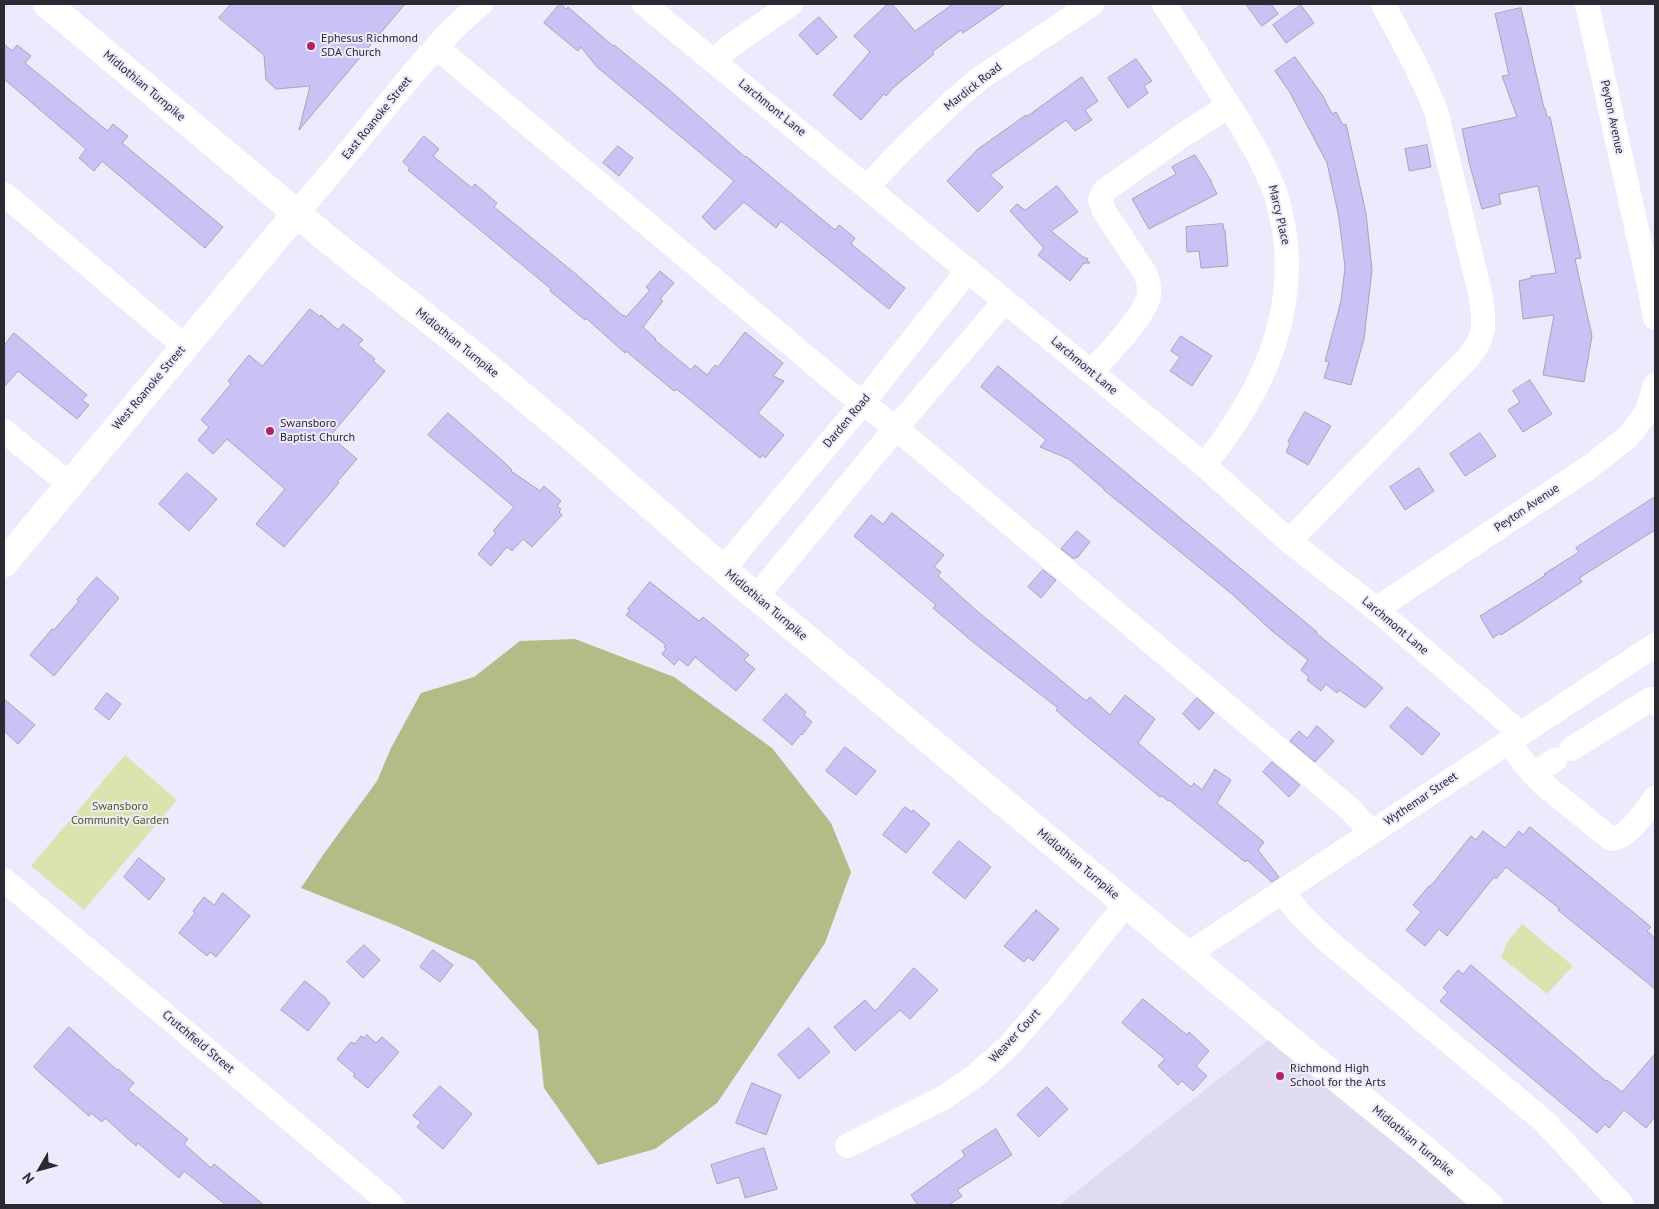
<!DOCTYPE html>
<style>
body{margin:0}
#map{position:relative;width:1659px;height:1209px;overflow:hidden;background:#edeafe;font-family:"PT Sans",sans-serif}
canvas{display:block}
.frame{position:absolute;inset:0;border:5px solid #2b2932;pointer-events:none}
.north{position:absolute;left:15px;top:1144px;width:50px;height:50px;-webkit-text-stroke:4px #edeafe;paint-order:stroke;rotate:232deg;font-size:14px;font-weight:700;line-height:20px;text-align:center;color:#2b2932}
.north::after{content:'';display:block;margin:auto;width:18px;height:22px;background:#2b2932;clip-path:polygon(50% 0,100% 100%,50% 72%,0 100%)}
</style>
<div id="map">
<canvas width="1659" height="1209"></canvas>
<div class="frame"></div>
<div class="north">N</div>
</div>
<script>
const ctx = document.querySelector('canvas').getContext('2d');
ctx.lineJoin = 'round';
function fillPath(path, color) { ctx.fillStyle = color; ctx.fill(path, 'evenodd'); }
function trace(path, color, width, dash) { ctx.strokeStyle = color; ctx.lineWidth = width; ctx.lineCap = dash ? 'butt' : 'round'; ctx.setLineDash(dash || []); ctx.stroke(path); }
function label(font, color, halo, rows, align = 'center') {
  ctx.font = font + ' "PT Sans",sans-serif'; ctx.lineWidth = 4; ctx.setLineDash([]); ctx.textBaseline = 'middle'; ctx.strokeStyle = halo; ctx.fillStyle = color; for (const [text, x, y, turn = 0] of rows) {
    ctx.save(); ctx.translate(x, y); ctx.rotate((+turn || 0) * Math.PI / 180); ctx.textAlign = isNaN(turn) ? turn : align; if (halo) ctx.strokeText(text, 0, 0); ctx.fillText(text, 0, 0); ctx.restore();
  }
}
fillPath(new Path2D(`
 M 1281,1030 L 1489,1205 L 1059,1205 Z`), '#dfdcf2');
fillPath(new Path2D(`
 M 125,755 L 177,800 L 84,910 L 31,866 Z
 M 1522,924 L 1573,966 L 1547,994 L 1501,957 L 1508,941 Z`), '#dae4af');
fillPath(new Path2D(`
 M 575,639 L 674,677 L 772,748 L 831,823 L 851,872 L 825,943 L 772,1022 L 717,1103 L 655,1149 L 598,1165 L 544,1088 L 538,1031 L 475,961 L 397,926 L 301,888 L 323,855 L 377,781 L 391,748 L 421,693 L 474,677 L 520,641 Z`), '#b2bc86');
const building = new Path2D(`
 M 231,4 L 405,4 L 299,130 L 310,86 L 276,89 L 266,80 L 264,55 L 219,18 Z
 M 560,4 L 566,9 L 568,7 L 613,46 L 614,45 L 666,87 L 745,157 L 746,156 L 835,230 L 839,225 L 855,238 L 851,244 L 905,288 L 889,309 L 781,221 L 776,228 L 744,202 L 715,230 L 702,217 L 734,181 L 597,67 L 581,47 L 578,51 L 544,23 Z
 M 888,4 L 892,4 L 915,31 L 953,4 L 1005,4 L 963,33 L 961,30 L 932,52 L 934,54 L 893,88 L 886,96 L 884,94 L 861,120 L 833,95 L 870,52 L 854,36 Z
 M 1246,4 L 1271,4 L 1278,14 L 1262,26 Z
 M 1301,5 L 1314,23 L 1286,43 L 1273,25 Z
 M 1521,8 L 1544,108 L 1545,108 L 1547,117 L 1550,117 L 1581,258 L 1575,259 L 1592,336 L 1584,382 L 1543,375 L 1554,315 L 1523,319 L 1519,281 L 1531,278 L 1531,276 L 1556,273 L 1538,186 L 1499,194 L 1501,204 L 1482,209 L 1469,162 L 1462,129 L 1517,117 L 1502,76 L 1509,75 L 1495,14 Z
 M 819,17 L 837,37 L 817,55 L 799,35 Z
 M 4,44 L 12,51 L 17,45 L 31,56 L 25,63 L 104,128 L 108,131 L 113,124 L 128,136 L 122,143 L 223,227 L 205,248 L 102,161 L 94,171 L 79,158 L 86,149 L 4,79 Z
 M 1295,57 L 1323,96 L 1332,114 L 1336,112 L 1343,125 L 1346,124 L 1366,213 L 1372,270 L 1364,339 L 1351,385 L 1324,378 L 1329,362 L 1325,361 L 1341,301 L 1345,267 L 1339,218 L 1327,163 L 1289,91 L 1275,71 Z
 M 1136,59 L 1152,81 L 1144,86 L 1148,93 L 1128,108 L 1108,78 Z
 M 1082,77 L 1098,101 L 1085,110 L 1092,120 L 1075,131 L 1066,120 L 990,175 L 1003,187 L 978,212 L 947,181 L 978,149 L 1026,115 L 1027,116 Z
 M 424,136 L 439,149 L 433,156 L 472,188 L 475,184 L 497,203 L 494,207 L 577,275 L 623,316 L 624,315 L 626,317 L 650,290 L 646,287 L 660,271 L 674,283 L 660,299 L 663,301 L 643,327 L 656,339 L 655,340 L 691,370 L 695,365 L 707,375 L 715,365 L 718,367 L 745,332 L 783,363 L 773,376 L 784,381 L 758,413 L 784,435 L 765,458 L 763,455 L 760,458 L 683,394 L 676,389 L 674,391 L 626,351 L 625,353 L 586,318 L 585,320 L 550,291 L 551,289 L 408,170 L 410,168 L 403,162 Z
 M 1427,145 L 1431,167 L 1409,171 L 1405,149 Z
 M 618,146 L 633,158 L 619,176 L 603,163 Z
 M 1195,155 L 1212,182 L 1211,182 L 1217,194 L 1149,229 L 1132,199 L 1176,174 L 1172,167 Z
 M 1057,186 L 1078,212 L 1051,231 L 1083,257 L 1088,259 L 1087,260 L 1090,263 L 1084,263 L 1070,281 L 1038,255 L 1044,248 L 1010,211 L 1017,204 L 1025,210 Z
 M 1223,224 L 1224,230 L 1225,230 L 1228,266 L 1201,268 L 1199,251 L 1187,252 L 1186,227 Z
 M 310,309 L 320,317 L 321,315 L 338,330 L 343,324 L 363,340 L 358,345 L 375,359 L 373,361 L 385,371 L 330,436 L 357,459 L 337,482 L 339,483 L 284,547 L 256,524 L 285,489 L 227,439 L 213,454 L 198,440 L 209,427 L 201,420 L 231,384 L 228,381 L 249,355 L 262,366 Z
 M 14,333 L 87,395 L 82,400 L 89,405 L 77,419 L 18,371 L 4,387 L 4,346 Z
 M 1181,336 L 1212,356 L 1192,386 L 1170,371 L 1180,357 L 1171,351 Z
 M 998,366 L 1317,632 L 1316,633 L 1383,688 L 1365,708 L 1339,690 L 1337,693 L 1326,684 L 1321,691 L 1307,680 L 1309,677 L 1301,670 L 1308,660 L 1272,631 L 1232,594 L 1104,490 L 1104,489 L 1069,459 L 1040,447 L 1046,440 L 981,387 Z
 M 1530,380 L 1552,414 L 1523,432 L 1508,410 L 1520,402 L 1513,391 Z
 M 1305,412 L 1331,426 L 1308,465 L 1286,452 L 1290,444 L 1288,442 Z
 M 448,413 L 505,463 L 512,470 L 511,471 L 540,491 L 544,486 L 561,501 L 557,506 L 561,509 L 559,512 L 562,515 L 532,547 L 523,539 L 512,551 L 507,547 L 491,566 L 478,554 L 496,533 L 493,531 L 514,507 L 428,435 Z
 M 1480,433 L 1496,456 L 1465,476 L 1450,454 Z
 M 1419,468 L 1434,491 L 1405,510 L 1390,487 Z
 M 187,473 L 217,499 L 189,531 L 159,504 Z
 M 1655,497 L 1655,530 L 1579,578 L 1582,582 L 1501,635 L 1500,633 L 1493,638 L 1480,616 L 1546,575 L 1544,574 L 1579,552 L 1576,548 Z
 M 892,513 L 944,555 L 934,567 L 941,572 L 938,576 L 977,611 L 1086,701 L 1090,697 L 1110,715 L 1125,695 L 1155,719 L 1138,743 L 1191,787 L 1194,783 L 1202,790 L 1215,769 L 1231,780 L 1217,803 L 1264,842 L 1258,850 L 1279,877 L 1272,882 L 1247,860 L 1245,862 L 1169,800 L 1168,801 L 1162,796 L 1160,797 L 1074,726 L 1056,710 L 1058,708 L 973,642 L 933,608 L 936,605 L 854,536 L 871,515 L 883,524 Z
 M 1077,531 L 1090,542 L 1077,558 L 1076,557 L 1074,559 L 1061,549 Z
 M 1043,570 L 1056,580 L 1041,598 L 1028,587 Z
 M 97,577 L 119,598 L 54,676 L 30,655 L 52,629 L 54,630 L 79,601 L 77,600 Z
 M 650,582 L 699,621 L 703,617 L 749,655 L 744,660 L 755,669 L 736,691 L 695,657 L 688,666 L 679,659 L 674,665 L 662,654 L 666,649 L 664,647 L 666,645 L 626,615 L 630,610 L 628,609 Z
 M 107,693 L 121,704 L 109,720 L 95,709 Z
 M 786,694 L 806,712 L 804,715 L 812,722 L 802,735 L 801,734 L 792,745 L 763,720 Z
 M 1197,698 L 1214,713 L 1199,730 L 1183,714 Z
 M 4,699 L 35,725 L 18,744 L 4,731 Z
 M 1407,707 L 1440,734 L 1422,755 L 1390,727 Z
 M 1317,726 L 1334,741 L 1315,762 L 1290,741 L 1299,731 L 1307,738 Z
 M 845,747 L 876,771 L 856,795 L 826,771 Z
 M 1272,762 L 1300,785 L 1289,797 L 1263,772 Z
 M 905,807 L 912,812 L 913,810 L 930,824 L 906,853 L 883,835 Z
 M 1530,827 L 1651,927 L 1647,931 L 1655,938 L 1655,989 L 1558,910 L 1559,908 L 1506,867 L 1496,879 L 1494,877 L 1447,936 L 1439,929 L 1425,946 L 1406,930 L 1421,912 L 1413,905 L 1429,886 L 1430,887 L 1471,836 L 1476,840 L 1483,831 L 1505,848 L 1519,831 L 1523,835 Z
 M 959,841 L 991,867 L 965,899 L 933,873 Z
 M 139,858 L 165,879 L 149,900 L 124,877 Z
 M 223,893 L 250,916 L 216,957 L 210,952 L 207,956 L 179,933 L 195,913 L 193,911 L 204,897 L 214,905 Z
 M 1036,910 L 1059,929 L 1033,961 L 1028,957 L 1024,962 L 1004,946 L 1034,912 L 1035,912 Z
 M 364,945 L 380,960 L 363,978 L 347,962 Z
 M 433,950 L 453,965 L 440,982 L 420,967 Z
 M 1471,965 L 1606,1081 L 1607,1080 L 1622,1092 L 1655,1054 L 1655,1117 L 1646,1128 L 1624,1110 L 1609,1128 L 1605,1124 L 1597,1133 L 1440,1001 L 1448,992 L 1443,988 L 1458,970 L 1463,974 Z
 M 914,968 L 938,990 L 910,1019 L 900,1010 L 855,1051 L 834,1027 L 865,1000 L 875,1011 Z
 M 305,981 L 327,999 L 326,1000 L 330,1003 L 308,1031 L 281,1010 Z
 M 1143,999 L 1187,1035 L 1189,1032 L 1209,1051 L 1196,1066 L 1207,1076 L 1193,1091 L 1182,1081 L 1178,1085 L 1158,1066 L 1165,1059 L 1122,1023 Z
 M 69,1027 L 117,1070 L 118,1069 L 134,1083 L 128,1090 L 188,1139 L 184,1144 L 211,1168 L 214,1164 L 264,1205 L 226,1205 L 184,1171 L 179,1178 L 138,1143 L 136,1146 L 105,1118 L 102,1122 L 91,1113 L 89,1116 L 41,1074 L 34,1067 Z
 M 809,1028 L 830,1052 L 799,1079 L 778,1055 Z
 M 367,1035 L 376,1043 L 382,1037 L 399,1052 L 368,1088 L 353,1076 L 355,1074 L 337,1059 L 351,1042 L 355,1044 L 361,1036 L 364,1038 Z
 M 752,1083 L 781,1095 L 766,1135 L 736,1123 Z
 M 440,1086 L 472,1114 L 443,1149 L 417,1127 L 421,1122 L 413,1116 Z
 M 1047,1087 L 1068,1109 L 1039,1137 L 1017,1115 Z
 M 996,1129 L 1012,1155 L 957,1190 L 962,1196 L 949,1205 L 918,1205 L 911,1195 L 965,1156 L 962,1151 Z
 M 764,1148 L 777,1189 L 745,1198 L 739,1177 L 717,1184 L 711,1165 Z`);
fillPath(building, '#cac1f5');
trace(building, '#a6a3b9', 1);
trace(new Path2D(`
 M 644,4 L 1204,465 L 1289,541 L 1376,609 L 1520,733
 M 1164,4 C 1182,32 1201,61 1219,90 C 1238,120 1257,149 1271,182 C 1278,197 1281,213 1284,229 C 1298,318 1259,398 1204,465
 M 1587,4 L 1648,280 L 1655,318
 M 436,47 L 849,393 L 896,428 L 1350,809 L 1371,832
 M 714,61 L 732,45 L 791,4
 M 867,187 L 905,147 L 952,102 L 979,79 L 1092,4
 M 4,194 L 184,346
 M 296,214 C 327,178 357,142 387,105 C 416,70 445,33 481,4
 M 1092,372 C 1107,354 1145,317 1149,295 C 1150,287 1148,280 1145,273 L 1104,211 L 1100,200 L 1104,191 L 1189,131 L 1229,106
 M 4,431 L 69,484
 M 1289,541 L 1469,357 C 1488,333 1484,321 1480,293 L 1436,110 L 1415,64 L 1383,4
 M 723,569 L 862,404 L 968,270
 M 757,596 L 896,428 L 1005,301
 M 1376,609 L 1588,468 L 1628,437 L 1647,412 L 1655,385
 M 1508,742 L 1524,763 L 1543,784 L 1611,839 C 1628,839 1645,811 1655,798
 M 1571,749 L 1651,699 L 1655,703
 M 1533,774 L 1555,760
 M 4,880 L 392,1205
 M 1282,891 L 1301,915 L 1329,942 L 1544,1121 L 1622,1205
 M 1188,954 L 1655,645
 M 847,1146 L 943,1098 L 975,1076 L 1008,1047 L 1053,995 L 1126,904`), '#fff', 24);
trace(new Path2D(`
 M 47,4 L 326,238 L 471,353 L 580,444 L 723,569 L 1290,1040 L 1424,1149 L 1489,1205
 M 4,563 L 296,214`), '#fff', 28);
for (const [x, y, r, color] of [
 [311,46,5,"#b1245d"],
 [270,431,5,"#b1245d"],
 [1280,1076,5,"#b1245d"]
]) { const dot = new Path2D(); dot.arc(x, y, r, 0, 2 * Math.PI); ctx.fillStyle = color; ctx.fill(dot); trace(dot, '#edeafe', 2); }
label('12px', '#2b2932', '#edeafe', [
 ["Ephesus Richmond",321,39],
 ["SDA Church",321,53],
 ["Swansboro",280,424],
 ["Baptist Church",280,438],
 ["Richmond High",1290,1069],
 ["School for the Arts",1290,1083]
], 'left');
label('12px', '#2b2932', '#edeafe', [
 ["Midlothian Turnpike",144,86,40],
 ["Mardick Road",973,87,-38],
 ["Larchmont Lane",772,108,39],
 ["Peyton Avenue",1612,117,78],
 ["East Roanoke Street",377,118,-51],
 ["Marcy Place",1279,215,77],
 ["Midlothian Turnpike",457,343,39],
 ["Larchmont Lane",1084,366,40],
 ["West Roanoke Street",149,388,-50],
 ["Darden Road",847,421,-50],
 ["Peyton Avenue",1527,508,-34],
 ["Midlothian Turnpike",766,605,40],
 ["Larchmont Lane",1395,626,40],
 ["Wythemar Street",1421,799,-34],
 ["Midlothian Turnpike",1078,864,40],
 ["Weaver Court",1015,1036,-47],
 ["Crutchfield Street",198,1042,40],
 ["Midlothian Turnpike",1413,1141,40]
]);
label('12px', '#525c01', '#edeafe', [
 ["Swansboro",120,807],
 ["Community Garden",120,821]
]);
</script>
